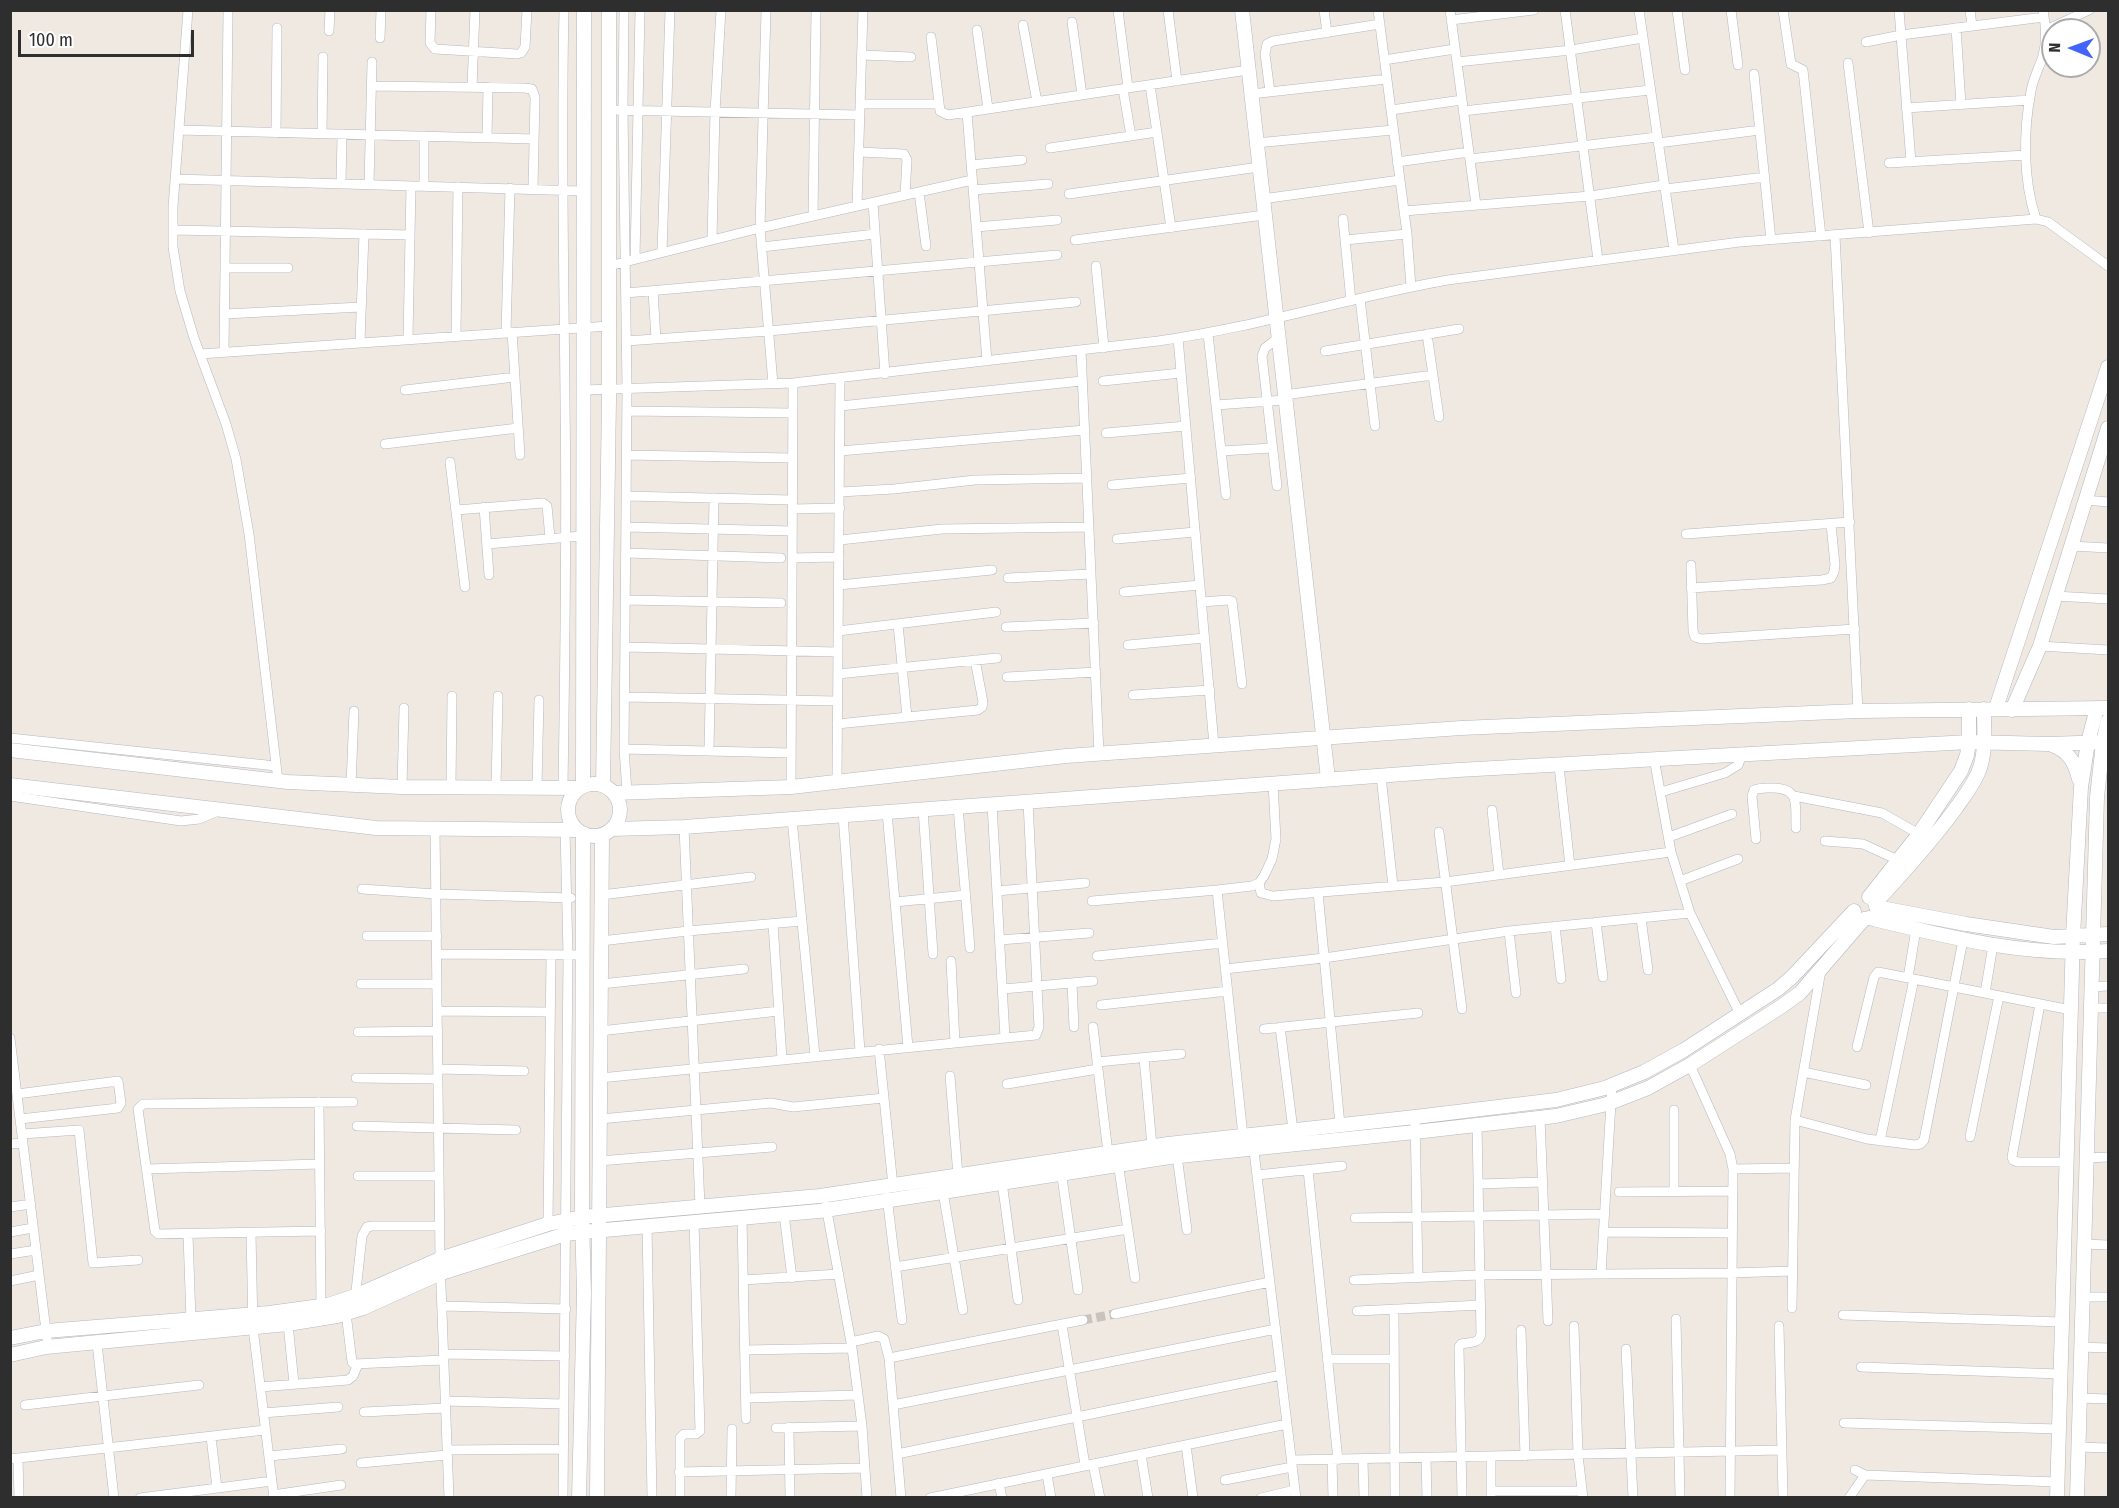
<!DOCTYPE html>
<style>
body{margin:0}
#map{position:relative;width:2119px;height:1508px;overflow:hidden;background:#efe9e1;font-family:"Fira Sans Condensed",sans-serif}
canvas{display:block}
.frame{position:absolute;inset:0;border:12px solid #2e2e2e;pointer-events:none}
.north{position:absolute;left:2041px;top:18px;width:60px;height:60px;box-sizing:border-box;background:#fff;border:2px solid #ababab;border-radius:50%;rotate:271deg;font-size:16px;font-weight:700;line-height:24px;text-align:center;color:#2e2e2e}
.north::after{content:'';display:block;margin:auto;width:21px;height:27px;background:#4264fb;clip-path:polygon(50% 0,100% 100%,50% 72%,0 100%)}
.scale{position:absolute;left:18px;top:30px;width:176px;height:27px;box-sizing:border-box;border:3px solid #2e2e2e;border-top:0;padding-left:8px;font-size:18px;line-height:21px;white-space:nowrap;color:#2e2e2e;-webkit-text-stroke:4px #fff;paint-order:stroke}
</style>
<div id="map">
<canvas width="2119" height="1508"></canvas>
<div class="frame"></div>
<div class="north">N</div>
<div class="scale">100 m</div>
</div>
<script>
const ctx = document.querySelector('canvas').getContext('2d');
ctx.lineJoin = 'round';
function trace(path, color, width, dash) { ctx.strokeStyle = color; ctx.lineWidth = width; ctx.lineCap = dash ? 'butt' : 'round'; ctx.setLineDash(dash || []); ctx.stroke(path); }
trace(new Path2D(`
 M 1083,1320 L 1115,1314`), '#c8c4bd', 9, [9, 4.5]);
const street = new Path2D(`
 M 188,10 L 173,207 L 173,247 L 180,291 L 194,338 L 226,424 L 236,459 L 249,534 L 278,781
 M 431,10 L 430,43 L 435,49 L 517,54 L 521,53 L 525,47 L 527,10
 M 624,10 L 623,110 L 627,388 L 624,749 L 627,792
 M 766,10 L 760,228 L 773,384
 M 1118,10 L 1128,88
 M 1168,10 L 1177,81
 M 1324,10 L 1327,33
 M 1378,10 L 1407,234 L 1411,287
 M 1450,10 L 1476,205
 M 1565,10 L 1598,260
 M 1639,10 L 1674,250
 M 1677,10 L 1685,70
 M 1731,10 L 1738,65
 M 1783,10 L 1791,64 L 1803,70 L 1821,236
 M 1899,10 L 1911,162
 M 1970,10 L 1972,26
 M 1451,20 L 1534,10
 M 1072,22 L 1082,95
 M 1023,25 L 1037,102
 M 1956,28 L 1961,105
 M 977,30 L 988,109
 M 2046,30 L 2089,10
 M 329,31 L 330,10
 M 931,37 L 940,111 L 948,115 L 1248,70
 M 380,38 L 381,10
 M 1866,42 L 1901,35 L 2044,17
 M 862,55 L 911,57
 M 1384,60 L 1455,49
 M 1457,62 L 1571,50 L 1643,38
 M 1848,63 L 1869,233
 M 1754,74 L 1771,240
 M 1150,85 L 1171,228
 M 371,86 L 524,88 L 532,89 L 535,97 L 533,189
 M 472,87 L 475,10
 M 1123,89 L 1131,136
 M 1270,92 L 1265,54 L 1267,44 L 1273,41 L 1380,24
 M 1251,94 L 1387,79
 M 860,104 L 939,104
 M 1906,108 L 2030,100
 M 610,110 L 860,115
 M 1391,110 L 1462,100
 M 1463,111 L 1650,90
 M 967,113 L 987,361
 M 179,130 L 534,139
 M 276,133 L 277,28
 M 322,134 L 323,57
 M 487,138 L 488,87
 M 1256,143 L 1393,130
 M 1658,143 L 1760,130
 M 1050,148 L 1157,132
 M 859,152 L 904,154 L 907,160 L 905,195
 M 1470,159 L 1657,137
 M 1397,162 L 1469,152
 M 1889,163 L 2026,155
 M 971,165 L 1022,160
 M 175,179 L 583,191
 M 341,184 L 342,134
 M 369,184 L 372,62
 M 424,186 L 424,136
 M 1665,189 L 1765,177
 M 973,190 L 1048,184
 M 919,192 L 926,246
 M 1069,194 L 1259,167
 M 1262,199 L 1400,180
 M 873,203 L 885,374
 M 857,206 L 863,10
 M 1404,211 L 1590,196 L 1664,185
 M 813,216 L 816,10
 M 1343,219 L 1351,301
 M 2036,219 C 2023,180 2023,132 2031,91 C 2033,79 2039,68 2043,56 C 2047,41 2046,26 2043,10
 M 976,227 L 1057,220
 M 173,230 L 410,235
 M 1835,235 L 1858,711
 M 712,240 L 715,112 L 721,10
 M 1075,240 L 1264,215
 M 1345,240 L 1407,234
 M 762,247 L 875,234
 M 662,252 L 670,10
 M 635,259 L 640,10
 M 609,266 L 760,228 L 972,180
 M 1096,266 L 1104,348
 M 225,268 L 288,268
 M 653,291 L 656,339
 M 626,293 L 1057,255
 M 1360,299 L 1375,426
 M 225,314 L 361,307
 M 512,332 L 520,455
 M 506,333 L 510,188
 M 1208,334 L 1226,495
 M 1427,334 L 1439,417
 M 456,336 L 458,187
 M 1178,338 L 1214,745
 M 408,339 L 411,186
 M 626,341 L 769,331 L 1076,302
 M 360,342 L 364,234
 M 1081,350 L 1099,754
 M 1325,351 L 1459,329
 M 224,352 L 228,13
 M 200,354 L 609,326
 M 1103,381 L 1181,373
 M 405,390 L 515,377
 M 583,390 L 793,383 L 1158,341 C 1257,327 1351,297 1448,280 L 1740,242 L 2036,219 L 2048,222 L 2108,266
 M 1284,395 L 1433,375
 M 1216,405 L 1285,400
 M 840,406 L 1082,381
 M 627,411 L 792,413
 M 1106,433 L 1186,426
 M 385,444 L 518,428
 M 840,451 L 1085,430
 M 1221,451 L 1272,448
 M 627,455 L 792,458
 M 450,462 L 465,587
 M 1112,485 L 1191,478
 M 1277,486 L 1262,356 L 1265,348 L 1278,338
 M 840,492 L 894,489 L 975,480 L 1087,478
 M 626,496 L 792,500
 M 2085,500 L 2108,502
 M 484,507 L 489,575
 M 792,509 L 840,508
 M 456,510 L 543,503 L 547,506 L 550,538
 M 626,527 L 792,531
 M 1686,534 L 1850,522
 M 1117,539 L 1195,532
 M 840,540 L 942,529 L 1089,527
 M 487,544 L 582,536
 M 2071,546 L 2108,548
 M 626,553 L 781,558
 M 792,558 L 839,557
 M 1691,565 L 1693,631 L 1695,637 L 1701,639 L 1855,629
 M 1008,578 L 1091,574
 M 839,585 L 992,570
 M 1691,588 L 1822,580 L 1831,578 L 1834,572 L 1835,565 L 1831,524
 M 1124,592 L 1200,585
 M 2055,596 L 2108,599
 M 625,600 L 781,603
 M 1202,602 L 1228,600 L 1232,601 L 1242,684
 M 898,624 L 907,717
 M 1006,627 L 1094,623
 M 838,631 L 996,612
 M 1128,645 L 1205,638
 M 2040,646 L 2108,650
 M 625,647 L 838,652
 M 838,674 L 997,658
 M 1007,677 L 1096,672
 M 1133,695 L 1210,690
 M 625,697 L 837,701
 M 837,724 L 978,710 L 982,707 L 983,702 L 975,660
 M 10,738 L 276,766
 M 624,749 L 791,753
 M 709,751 L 714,498
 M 1654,758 L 1671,852 L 1690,913 L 1740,1014
 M 1559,766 L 1570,866
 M 1381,776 L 1393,886
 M 837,781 L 840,379
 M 351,785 L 354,711
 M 402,787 L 404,708
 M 451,787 L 452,696
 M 496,787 L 498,696
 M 537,787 L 539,700
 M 791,787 L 793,383
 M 563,788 C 565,659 567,530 565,401 C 564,271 561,141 564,10
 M 1661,792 L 1725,773 L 1738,765 L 1743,753
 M 10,796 L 181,821 L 199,819 L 218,811
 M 1794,796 L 1882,813 L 1919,834
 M 992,804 L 1005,1038
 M 958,807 L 970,948
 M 923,809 L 933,954
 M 1492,810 L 1499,875
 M 887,812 L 908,1047
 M 843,815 L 860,1051
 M 792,819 L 815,1056
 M 435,827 L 440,1259 L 449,1498
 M 684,827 L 700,1206
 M 1439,832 L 1462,1009
 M 1669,837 L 1732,814
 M 1756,839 L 1752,796 L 1754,790 C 1761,787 1766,788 1774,788 C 1801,789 1795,806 1796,828
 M 1825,841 L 1863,844 L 1898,860
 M 1680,881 L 1738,859
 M 1259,883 L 1261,893 L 1273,896 L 1445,882 L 1671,852
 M 362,889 L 436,894 L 571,898
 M 1217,890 L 1243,1136
 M 997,891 L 1085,883
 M 1318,892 L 1340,1125
 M 601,895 L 751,877
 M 1092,901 L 1217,890 L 1252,886 L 1259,883 L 1264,876 L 1272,859 L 1276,839 L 1273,784
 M 895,902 L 966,895
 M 1641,918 L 1648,970
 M 1596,922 L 1603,977
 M 773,924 L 782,1059
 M 1555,926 L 1561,979
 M 1509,931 L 1516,993
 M 367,936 L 437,936
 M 1000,940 L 1089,933
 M 601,941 L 688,931 L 802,921
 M 437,954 L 582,955
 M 1097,956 L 1223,943
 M 951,961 L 955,1043
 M 1225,969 L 1324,958 L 1509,931 L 1690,913
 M 1908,978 L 1916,929
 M 1072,983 L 1074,1027
 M 361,984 L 437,984
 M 601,984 L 744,969
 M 2090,987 L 2108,986
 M 1003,989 L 1093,981
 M 1985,993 L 1993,945
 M 2040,1004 L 2012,1157 L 2013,1160 L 2018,1162 L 2066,1162
 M 1101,1005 L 1228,991
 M 2089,1008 L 2108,1008
 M 437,1011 L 550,1012
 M 1093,1027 L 1108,1153
 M 1280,1027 L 1293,1130
 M 1264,1029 L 1418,1013
 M 600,1031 L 779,1011
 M 358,1032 L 438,1031
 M 10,1038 L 48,1347
 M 1857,1047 L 1874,977 L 1878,972 L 2071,1010
 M 879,1049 L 893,1186
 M 1144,1058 L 1152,1146
 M 1097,1062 L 1181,1054
 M 1690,1065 L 1730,1154 L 1733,1169 L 1730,1498
 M 438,1069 L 524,1071
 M 1803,1072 L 1866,1085
 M 950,1076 L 958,1176
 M 356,1078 L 438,1079
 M 600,1078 L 1036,1035 L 1039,1027 L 1028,802
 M 1007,1084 L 1098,1069
 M 17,1094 L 118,1081 L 121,1103 L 118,1108 L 20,1119
 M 319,1102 L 321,1306
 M 1674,1110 L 1674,1191
 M 1415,1117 L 1418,1277
 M 1540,1118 L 1548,1321
 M 600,1119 L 771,1103 L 793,1107 L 884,1098
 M 1795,1120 L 1867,1139 L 1915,1145 L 1920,1144 L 1924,1140 L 1963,940
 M 357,1126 L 516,1130
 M 22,1134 L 79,1130 L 93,1263 L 138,1260
 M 1970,1137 L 1999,996
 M 1880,1141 L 1914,979
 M 1253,1143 L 1296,1498
 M 10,1144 L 23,1143
 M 1177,1156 L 1187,1230
 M 2086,1158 L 2108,1157
 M 599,1161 L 772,1147
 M 1118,1162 L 1135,1278
 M 146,1169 L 320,1164
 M 1733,1169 L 1794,1168
 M 1061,1170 L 1078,1290
 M 1308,1170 L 1338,1460
 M 1257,1175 L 1342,1166
 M 358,1176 L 439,1176
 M 1002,1182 L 1018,1300
 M 1478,1184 L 1543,1182
 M 943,1192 L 963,1310
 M 1619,1192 L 1733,1191
 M 887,1197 L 902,1320
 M 826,1206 L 852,1348 L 862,1426 L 867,1498
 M 10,1207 L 31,1204
 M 784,1214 L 792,1278
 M 742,1217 L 746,1419
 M 1355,1218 L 1605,1214
 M 548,1224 L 551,955
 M 647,1225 L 652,1498
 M 321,1231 L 158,1234 L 155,1231 L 138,1109 L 143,1104 L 353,1102
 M 10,1232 L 33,1228
 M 1603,1232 L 1732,1233
 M 251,1233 L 253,1328 L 274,1498
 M 188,1235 L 191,1320
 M 2083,1244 L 2108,1245
 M 10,1254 L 36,1250
 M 895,1267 L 1128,1229
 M 1601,1274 L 1612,1085
 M 743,1280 L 839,1274
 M 1354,1280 L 1480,1275 L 1731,1273 L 1792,1271
 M 10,1281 L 39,1275
 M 2082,1297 L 2108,1297
 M 355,1300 L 362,1236 L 367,1227 L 372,1226 L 440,1226
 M 442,1306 L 566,1309
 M 1792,1308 L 1795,1120 L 1821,970
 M 1394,1309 L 1395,1498
 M 1357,1311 L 1481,1305
 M 346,1313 L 352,1362 L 354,1364 L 444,1360
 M 1115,1314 L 1270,1282
 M 1843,1315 L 2062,1322
 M 1676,1319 L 1680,1498
 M 288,1324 L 294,1384
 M 1062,1325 L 1085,1465
 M 1574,1326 L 1578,1455 L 1583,1498
 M 1779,1326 L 1783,1498
 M 1521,1330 L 1525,1456
 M 851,1342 L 878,1336 L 884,1339 L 889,1358 L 901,1498
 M 97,1343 L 114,1498
 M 2080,1347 L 2108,1348
 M 1626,1349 L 1633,1498
 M 745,1350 L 852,1348
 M 444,1354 L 565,1356
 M 889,1358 L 1083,1320
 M 1327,1359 L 1394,1359
 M 1861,1367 L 2060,1374
 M 260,1387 L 348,1380 L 353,1376 L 358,1364
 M 746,1398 L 858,1395
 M 2079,1398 L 2108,1399
 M 445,1401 L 564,1404
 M 25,1405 L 199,1385
 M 893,1405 L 1276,1329
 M 364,1412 L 445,1408
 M 263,1413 L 338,1407
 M 1844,1423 L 2059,1429
 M 789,1427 L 790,1498
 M 776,1428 L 862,1426
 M 211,1437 L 217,1488
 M 1186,1445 L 1193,1498
 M 2078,1447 L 2108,1448
 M 447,1450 L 563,1449
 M 897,1454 L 1281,1375
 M 1141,1454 L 1148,1498
 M 269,1456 L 342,1449
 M 1491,1456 L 1491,1495
 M 18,1458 L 19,1498
 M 1426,1458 L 1427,1498
 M 10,1459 L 265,1430
 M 1363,1459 L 1364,1498
 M 1292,1460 L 1782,1450
 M 1332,1460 L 1333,1498
 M 361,1463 L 447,1455
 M 1093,1464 L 1100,1498
 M 1855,1470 L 1865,1475 L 2057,1482
 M 679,1472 L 865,1468
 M 1047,1474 L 1051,1498
 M 1225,1480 L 1292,1467
 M 999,1483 L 1002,1498
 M 1491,1491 L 1582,1491
 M 273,1495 L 341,1485
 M 140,1498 L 272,1481
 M 563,1498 L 568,955 L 565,830
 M 680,1498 L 680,1438 L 684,1434 L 696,1434 L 700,1431 L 694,1221
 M 731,1498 L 732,1429
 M 930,1498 L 1287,1424
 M 1261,1498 L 1295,1490
 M 1462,1498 L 1459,1347 L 1461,1344 C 1470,1342 1478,1344 1481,1335 L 1477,1125
 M 1849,1498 L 1865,1475`);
const secondary = new Path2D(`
 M 1242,10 L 1328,779
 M 1996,708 L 2108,367
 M 2012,710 L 2040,646 L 2108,428
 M 2052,745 C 2069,751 2075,763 2079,779
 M 10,750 L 288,782 L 402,787 L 580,788
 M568 810a26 26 0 1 1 52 0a26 26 0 1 1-52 0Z
 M 10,785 L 376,828 L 577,830
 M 603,785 L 609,399 L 609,10
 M 583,786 L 584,10
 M 614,793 L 791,787 L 1066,756 L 1461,728 L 1858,711 L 2108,708
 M 612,829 L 684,827 L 1458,770 L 1969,742 L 2048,744 L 2108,742
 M 1869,897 L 1919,834 L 1961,771 L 1967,755 L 1969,742 L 1969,709
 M 1875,903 C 1904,872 1931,842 1956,808 C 1965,795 1975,783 1980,768 C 1986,749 1984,728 1984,709
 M 1876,907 L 1966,924 L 2054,937 L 2108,934
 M 1869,918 C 1948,937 2027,957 2108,951
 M 10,1338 L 46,1331 L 269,1313 L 328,1305 L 355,1296 L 440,1259 L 548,1224 L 582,1217 L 820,1196 L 1168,1144 L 1415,1117 L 1556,1100 L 1605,1088 L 1644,1072 L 1684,1050 L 1778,989 L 1792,977 L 1854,911
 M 10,1355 L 46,1347 L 288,1324 L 337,1316 L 363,1308 L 441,1273 L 566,1234 L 582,1232 L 819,1211 L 1170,1157 L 1415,1132 L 1556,1116 L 1607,1104 L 1648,1088 L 1693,1063 L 1782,1006 L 1800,993 L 1864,919
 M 579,1498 L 584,1293 L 582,1217 L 583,833
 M 597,1498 L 602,835
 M 2057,1498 L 2073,936 L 2081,787 L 2088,742 L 2097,708
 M 2077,1498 L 2097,797 L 2103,743 L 2108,721`);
trace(street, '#b4b7c1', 10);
trace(secondary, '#b4b7c1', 15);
trace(street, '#fff', 9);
trace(secondary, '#fff', 14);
</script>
